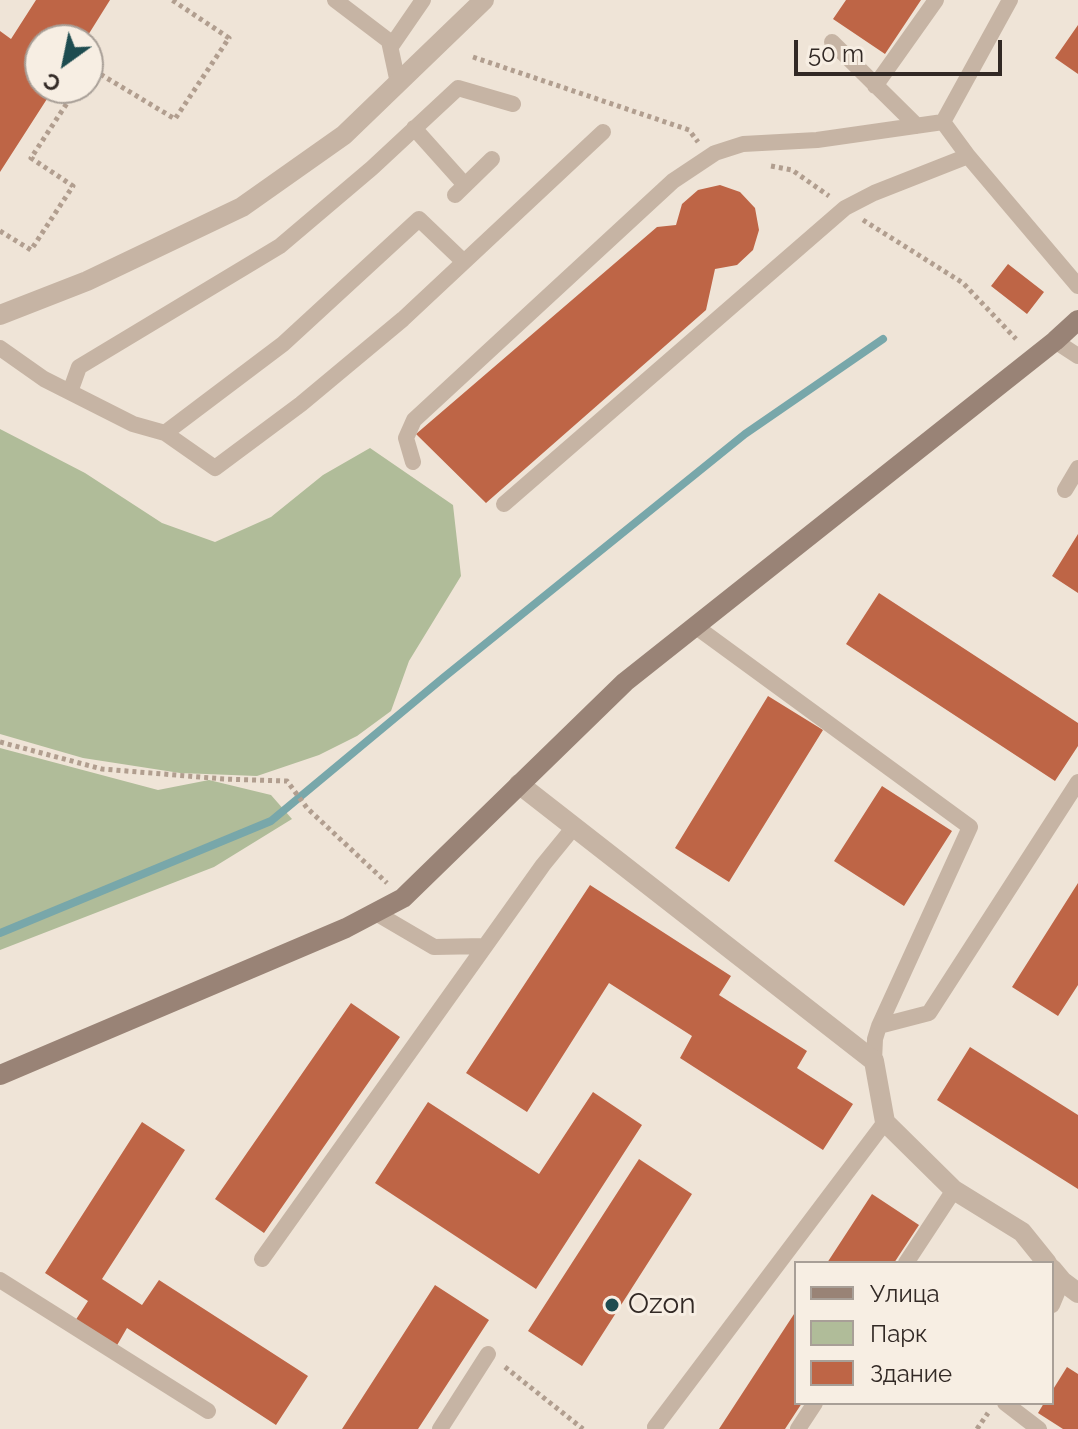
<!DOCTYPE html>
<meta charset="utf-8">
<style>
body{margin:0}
#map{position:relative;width:1078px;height:1429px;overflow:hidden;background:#efe4d7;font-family:Raleway,sans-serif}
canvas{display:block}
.legend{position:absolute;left:794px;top:1261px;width:260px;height:144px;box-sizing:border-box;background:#f7eee3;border:2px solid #a89f97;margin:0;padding:10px 14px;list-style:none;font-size:24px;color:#322925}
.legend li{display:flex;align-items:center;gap:16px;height:40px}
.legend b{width:40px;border:2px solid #a89f97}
.north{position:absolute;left:24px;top:24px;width:80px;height:80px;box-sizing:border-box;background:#f7eee3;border:2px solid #a89f97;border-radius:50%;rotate:213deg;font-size:22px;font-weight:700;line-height:32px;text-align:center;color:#322925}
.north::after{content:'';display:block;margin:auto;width:28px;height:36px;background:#1e4c50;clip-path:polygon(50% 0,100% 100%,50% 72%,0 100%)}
.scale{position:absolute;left:794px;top:40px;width:208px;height:36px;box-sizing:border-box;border:4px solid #322925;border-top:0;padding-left:10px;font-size:24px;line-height:28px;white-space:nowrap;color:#322925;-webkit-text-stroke:6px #f7eee3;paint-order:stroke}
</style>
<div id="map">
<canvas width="1078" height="1429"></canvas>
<ul class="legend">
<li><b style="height:10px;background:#998376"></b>Улица</li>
<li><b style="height:22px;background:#b0bc99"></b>Парк</li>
<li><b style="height:22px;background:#be6546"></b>Здание</li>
</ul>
<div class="north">С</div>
<div class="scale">50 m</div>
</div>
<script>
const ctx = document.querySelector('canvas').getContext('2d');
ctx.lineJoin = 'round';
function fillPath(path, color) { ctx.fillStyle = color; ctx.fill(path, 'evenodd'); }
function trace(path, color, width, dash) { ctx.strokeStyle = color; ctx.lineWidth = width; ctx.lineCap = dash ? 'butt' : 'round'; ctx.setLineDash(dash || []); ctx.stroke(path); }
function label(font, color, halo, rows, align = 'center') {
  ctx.font = font + ' Raleway,sans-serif'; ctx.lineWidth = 6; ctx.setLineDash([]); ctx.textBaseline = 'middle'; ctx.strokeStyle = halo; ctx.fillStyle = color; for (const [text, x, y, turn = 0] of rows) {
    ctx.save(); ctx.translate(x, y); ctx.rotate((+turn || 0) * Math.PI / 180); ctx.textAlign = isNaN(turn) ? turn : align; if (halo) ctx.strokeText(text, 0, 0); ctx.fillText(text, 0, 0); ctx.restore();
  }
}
fillPath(new Path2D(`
 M 0,429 L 85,473 L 162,523 L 215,542 L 271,517 L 323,475 L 370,448 L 453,505 L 461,576 L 409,661 L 391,711 L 357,736 L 319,755 L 257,776 L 180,773 L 83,758 L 0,734 Z
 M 0,748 L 158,790 L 209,780 L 271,795 L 292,819 L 214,867 L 0,950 Z`), '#b0bc99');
trace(new Path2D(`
 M 0,933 L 271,821 L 443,678 L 745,434 L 883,339`), '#78a7aa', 8);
fillPath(new Path2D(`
 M 36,0 L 110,0 L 85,40 L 40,40 L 40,88 L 54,88 L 0,172 L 0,31 L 11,39 Z
 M 846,0 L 921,0 L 885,54 L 833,19 Z
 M 1078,25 L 1078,74 L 1055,58 Z
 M 720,185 L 740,192 L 755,208 L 759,230 L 753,250 L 737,265 L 715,269 L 706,310 L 486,503 L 416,434 L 657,227 L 676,225 L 682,204 L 698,190 Z
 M 1008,264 L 1044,292 L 1027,314 L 991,286 Z
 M 1078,534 L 1078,593 L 1052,576 Z
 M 879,593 L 1078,723 L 1078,746 L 1055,781 L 846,644 Z
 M 768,696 L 823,730 L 729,882 L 675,848 Z
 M 882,786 L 952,831 L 904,906 L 834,861 Z
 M 1078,883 L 1078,985 L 1058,1016 L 1012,987 Z
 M 590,885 L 731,976 L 719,995 L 807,1051 L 797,1068 L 853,1104 L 823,1150 L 680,1058 L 692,1036 L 609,983 L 527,1112 L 466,1073 Z
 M 351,1003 L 400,1037 L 264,1233 L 215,1199 Z
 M 970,1047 L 1078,1115 L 1078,1189 L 937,1100 Z
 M 593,1092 L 642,1125 L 536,1289 L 375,1183 L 428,1102 L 539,1174 Z
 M 142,1122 L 185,1150 L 102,1279 L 142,1305 L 159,1280 L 308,1376 L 276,1425 L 127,1328 L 116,1347 L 75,1321 L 88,1301 L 45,1273 Z
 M 639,1159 L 692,1194 L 582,1366 L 528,1331 Z
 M 872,1194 L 919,1225 L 894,1263 L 827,1263 Z
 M 435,1285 L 489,1320 L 418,1429 L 342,1429 Z
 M 796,1311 L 796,1403 L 802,1403 L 785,1429 L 719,1429 Z
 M 1067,1367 L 1078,1374 L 1078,1429 L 1063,1429 L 1038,1413 L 1044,1403 L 1052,1403 L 1052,1391 Z`), '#be6546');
trace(new Path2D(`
 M 473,57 L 689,130 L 698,142
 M 88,71 L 90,68 L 175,119 L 229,38 L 172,0
 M 771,166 L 792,170 L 829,196
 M 863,220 L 963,283 L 1016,339
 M 0,231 L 31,250 L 73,186 L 31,158 L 77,88
 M 0,742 L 102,769 L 224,779 L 287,781 L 307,808 L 387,883
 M 505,1367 L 583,1429
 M 977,1429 L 988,1413`), '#b19e8f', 5, [4, 4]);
trace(new Path2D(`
 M 335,0 L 389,41 L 398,83
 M 832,42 L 917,126
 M 392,45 L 423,0
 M 875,86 L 936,0
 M 943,122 L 1010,0
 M 414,128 L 465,185
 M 455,195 L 492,159
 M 1055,341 L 1078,356
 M 0,348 L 44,379 L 133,424 L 165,433 L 215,468 L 301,404 L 403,319 L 603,132
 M 70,392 L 79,367 L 280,246 L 372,168 L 458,88 L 513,104
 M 165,433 L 283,344 L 419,219 L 464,262
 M 413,462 L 406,438 L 414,420 L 673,181 L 715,153 L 743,144 L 817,140 L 943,122 L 968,156
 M 1065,490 L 1078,468
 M 504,504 L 845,208 L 874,193 L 968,156 L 1078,286
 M 695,626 L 970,827 L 879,1026 L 875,1039 L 874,1061
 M 376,913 L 434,947 L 485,946
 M 879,1026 L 929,1013 L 1078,782
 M 262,1259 L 543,865 L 574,827
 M 906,1263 L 954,1190
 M 0,1280 L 208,1411
 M 1052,1305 L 1062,1281
 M 1005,1403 L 1039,1429
 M 655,1427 L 885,1122
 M 440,1429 L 488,1354
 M 798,1429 L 815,1403`), '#c6b4a4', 16);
trace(new Path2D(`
 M 0,315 L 87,281 L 242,207 L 344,135 L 484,0
 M 519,784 L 874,1061 L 885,1122 L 954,1190 L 1022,1232 L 1047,1263
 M 1052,1269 L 1062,1281 L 1078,1293`), '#c6b4a4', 20);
trace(new Path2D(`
 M 0,1075 L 346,928 L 403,898 L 625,682 L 1055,341 L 1078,320`), '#998376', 20);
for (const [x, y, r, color] of [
 [612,1305,8,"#1e4c50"]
]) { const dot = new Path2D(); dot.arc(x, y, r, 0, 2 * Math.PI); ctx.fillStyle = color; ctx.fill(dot); trace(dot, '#f7eee3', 3); }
label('28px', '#322925', '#f7eee3', [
 ["Ozon",628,1305]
], 'left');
</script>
